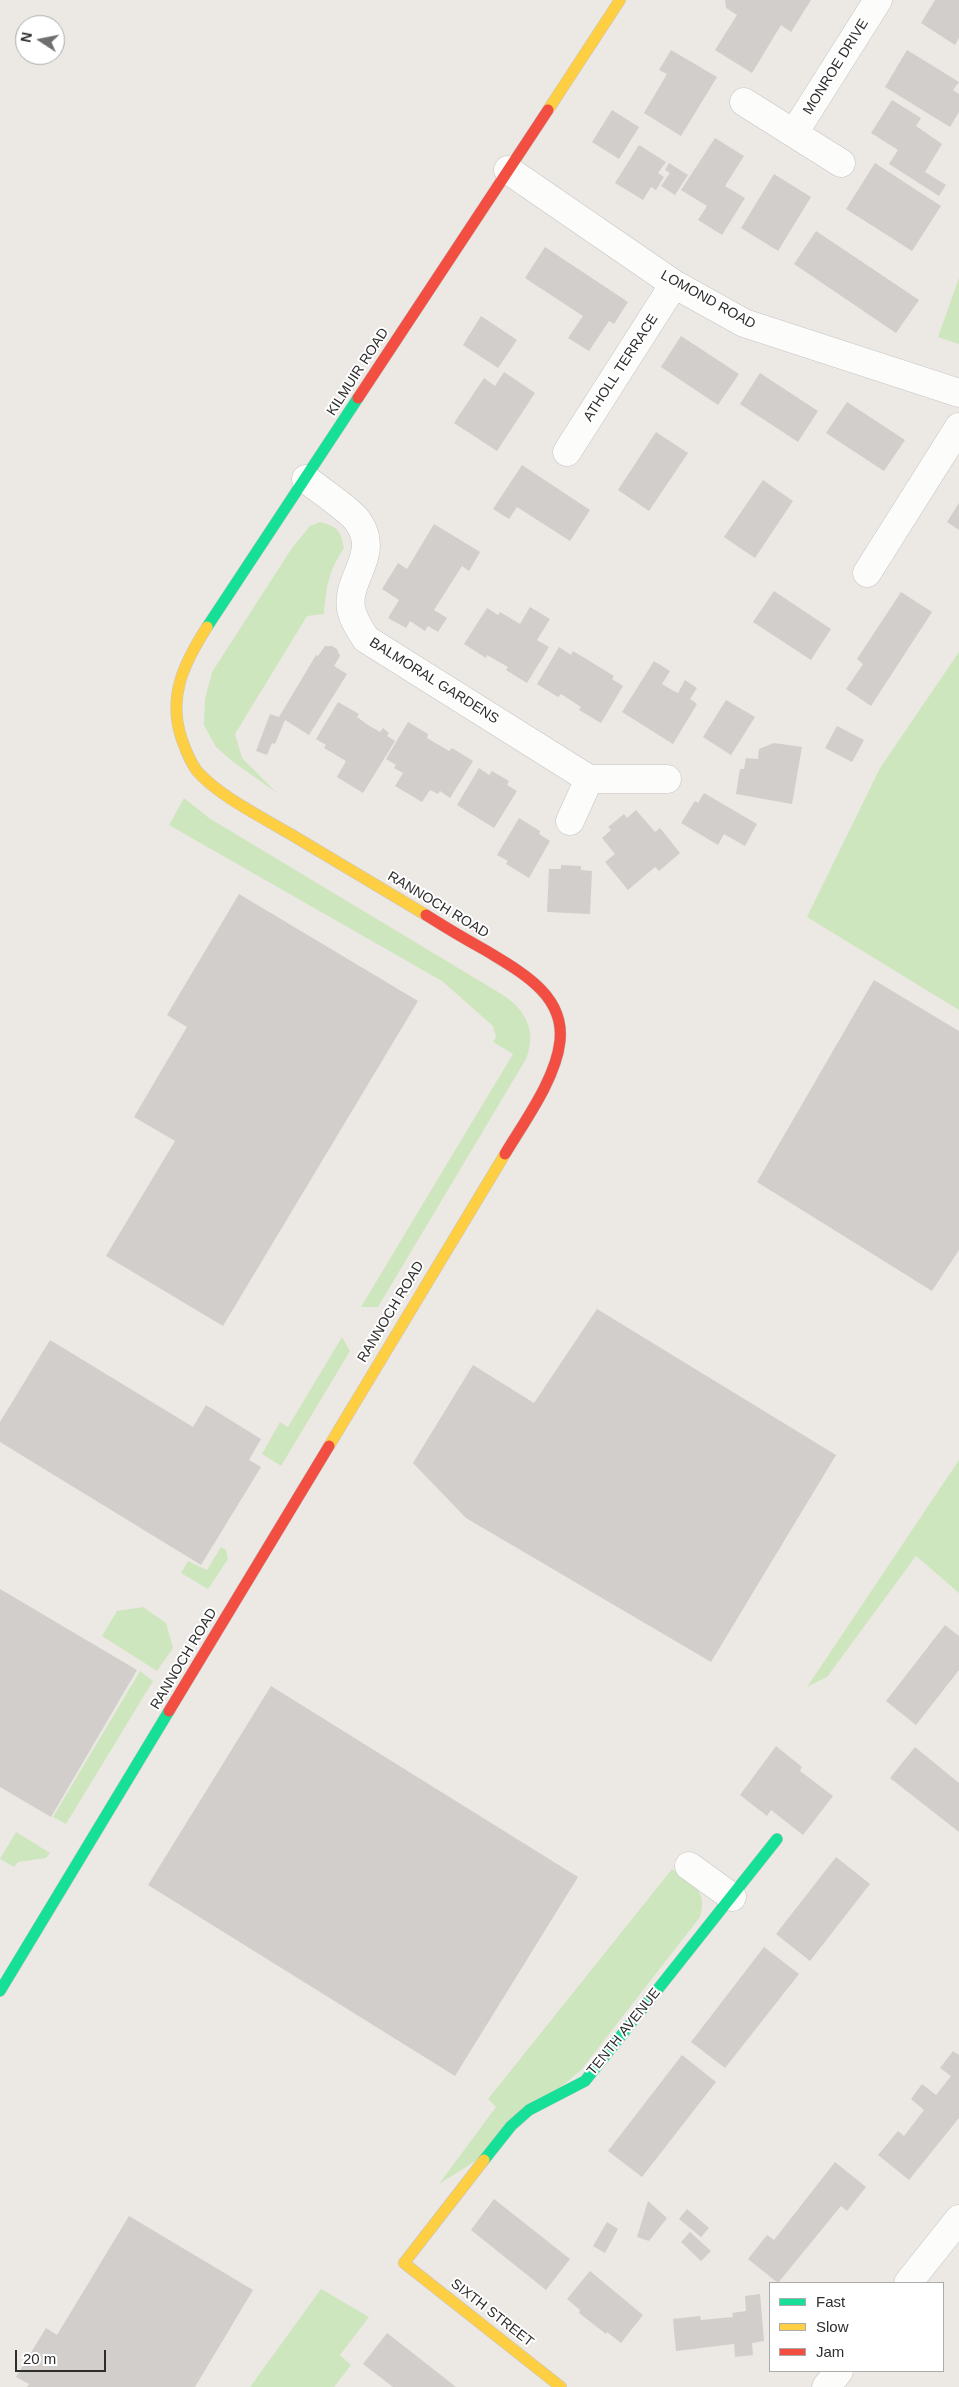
<!DOCTYPE html>
<style>
body{margin:0}
#map{position:relative;width:959px;height:2387px;overflow:hidden;background:#ece8e4;font-family:Helvetica,sans-serif}
canvas{display:block}
.legend{position:absolute;left:769px;top:2282px;width:175px;height:90px;box-sizing:border-box;background:#fff;border:1px solid #ababab;margin:0;padding:6px 9px;list-style:none;font-size:15px;color:#2e2e2e}
.legend li{display:flex;align-items:center;gap:10px;height:25px}
.legend b{width:25px;border:1px solid #ababab}
.north{position:absolute;left:15px;top:15px;width:50px;height:50px;box-sizing:border-box;background:#fff;border:1px solid #ababab;border-radius:50%;rotate:281deg;font-size:14px;font-weight:700;line-height:20px;text-align:center;color:#2e2e2e}
.north::after{content:'';display:block;margin:auto;width:18px;height:22px;background:#706f6e;clip-path:polygon(50% 0,100% 100%,50% 72%,0 100%)}
.scale{position:absolute;left:15px;top:2350px;width:91px;height:22px;box-sizing:border-box;border:2px solid #2e2e2e;border-top:0;padding-left:6px;font-size:15px;line-height:18px;white-space:nowrap;color:#2e2e2e;-webkit-text-stroke:4px #fff;paint-order:stroke}
</style>
<div id="map">
<canvas width="959" height="2387"></canvas>
<ul class="legend">
<li><b style="height:6px;background:#16e098"></b>Fast</li>
<li><b style="height:6px;background:#ffcf43"></b>Slow</li>
<li><b style="height:6px;background:#f24e42"></b>Jam</li>
</ul>
<div class="north">N</div>
<div class="scale">20 m</div>
</div>
<script>
const ctx = document.querySelector('canvas').getContext('2d');
ctx.lineJoin = 'round';
function fillPath(path, color) { ctx.fillStyle = color; ctx.fill(path, 'evenodd'); }
function trace(path, color, width, dash) { ctx.strokeStyle = color; ctx.lineWidth = width; ctx.lineCap = dash ? 'butt' : 'round'; ctx.setLineDash(dash || []); ctx.stroke(path); }
function label(font, color, halo, rows, align = 'center') {
  ctx.font = font + ' Helvetica,sans-serif'; ctx.lineWidth = 4; ctx.setLineDash([]); ctx.textBaseline = 'middle'; ctx.strokeStyle = halo; ctx.fillStyle = color; for (const [text, x, y, turn = 0] of rows) {
    ctx.save(); ctx.translate(x, y); ctx.rotate((+turn || 0) * Math.PI / 180); ctx.textAlign = isNaN(turn) ? turn : align; if (halo) ctx.strokeText(text, 0, 0); ctx.fillText(text, 0, 0); ctx.restore();
  }
}
fillPath(new Path2D(`
 M 959,278 L 959,344 L 938,337 Z
 M 320,522 C 338,527 340,529 344,548 C 329,571 326,586 324,614 L 307,616 L 235,734 L 242,758 L 277,793 L 232,761 L 216,747 L 204,725 L 205,699 L 212,672 L 292,548 L 310,526 Z
 M 959,652 L 959,1010 L 807,917 L 880,768 Z
 M 184,798 L 209,818 L 503,995 C 526,1010 537,1032 526,1059 L 378,1307 L 361,1307 L 513,1054 L 493,1042 L 496,1037 L 493,1026 L 442,981 L 169,825 Z
 M 342,1337 L 350,1351 L 281,1466 L 262,1454 L 280,1422 L 288,1427 Z
 M 959,1460 L 959,1593 L 916,1556 L 827,1677 L 807,1687 Z
 M 221,1547 L 226,1550 L 228,1559 L 208,1589 L 181,1573 L 188,1561 L 207,1570 Z
 M 143,1607 L 166,1623 L 173,1648 L 157,1671 L 102,1636 L 117,1611 Z
 M 140,1671 L 153,1681 L 66,1824 L 53,1817 Z
 M 16,1832 L 50,1853 L 46,1858 L 18,1862 L 14,1867 L 0,1859 Z
 M 672,1869 C 692,1884 708,1889 700,1917 L 581,2070 L 474,2162 L 439,2184 L 496,2107 L 488,2099 Z
 M 321,2289 L 369,2317 L 340,2355 L 351,2365 L 334,2387 L 250,2387 Z`), '#cee6be');
fillPath(new Path2D(`
 M 725,0 L 811,0 L 791,32 L 781,25 L 752,73 L 715,50 L 737,15 L 726,8 Z
 M 935,0 L 959,0 L 959,38 L 955,45 L 921,23 Z
 M 671,50 L 717,77 L 681,136 L 644,113 L 667,74 L 659,70 Z
 M 907,50 L 959,82 L 953,90 L 959,94 L 959,112 L 950,127 L 885,87 Z
 M 892,100 L 921,118 L 916,126 L 942,144 L 925,172 L 946,185 L 939,196 L 889,164 L 898,150 L 871,133 Z
 M 612,110 L 639,127 L 619,159 L 592,142 Z
 M 715,138 L 744,156 L 725,186 L 745,198 L 722,235 L 698,220 L 707,206 L 681,190 Z
 M 639,145 L 666,162 L 658,173 L 664,177 L 656,190 L 651,187 L 643,200 L 615,183 Z
 M 669,163 L 688,175 L 675,195 L 661,186 L 670,173 L 665,170 Z
 M 875,163 L 941,206 L 912,251 L 846,209 Z
 M 774,174 L 811,197 L 778,251 L 741,228 Z
 M 816,231 L 919,300 L 896,333 L 794,264 Z
 M 545,247 L 628,302 L 614,324 L 609,321 L 589,351 L 568,338 L 583,316 L 525,278 Z
 M 481,316 L 517,340 L 498,368 L 463,345 Z
 M 681,336 L 739,374 L 718,405 L 661,367 Z
 M 504,372 L 535,393 L 497,451 L 454,423 L 484,378 L 495,386 Z
 M 760,373 L 818,411 L 798,442 L 740,404 Z
 M 847,402 L 905,440 L 884,471 L 826,433 Z
 M 656,432 L 688,453 L 649,511 L 618,490 Z
 M 522,465 L 590,510 L 570,541 L 517,507 L 509,519 L 493,509 Z
 M 763,480 L 793,501 L 755,558 L 724,537 Z
 M 959,503 L 959,530 L 947,522 Z
 M 434,524 L 480,552 L 469,571 L 462,566 L 434,610 L 447,618 L 438,632 L 428,626 L 425,631 L 410,621 L 406,628 L 388,618 L 399,600 L 382,589 L 398,563 L 407,569 Z
 M 774,591 L 831,629 L 811,660 L 753,622 Z
 M 901,592 L 932,612 L 871,706 L 846,689 L 863,664 L 857,659 Z
 M 530,607 L 550,619 L 537,640 L 549,647 L 527,683 L 506,670 L 508,667 L 487,655 L 486,658 L 464,644 L 487,608 L 498,615 L 500,612 L 520,624 Z
 M 325,646 L 332,646 L 337,649 L 340,656 L 334,666 L 347,674 L 309,735 L 285,720 L 275,744 L 272,743 L 267,755 L 256,751 L 270,714 L 279,717 L 316,655 L 318,656 Z
 M 559,647 L 571,655 L 573,651 L 614,676 L 612,679 L 623,686 L 601,723 L 579,710 L 581,707 L 561,694 L 558,697 L 537,684 Z
 M 654,661 L 670,671 L 662,684 L 672,690 L 678,693 L 685,680 L 697,688 L 690,699 L 697,704 L 673,744 L 622,712 Z
 M 726,700 L 755,717 L 731,755 L 703,737 Z
 M 338,702 L 359,714 L 357,717 L 368,725 L 380,732 L 383,728 L 389,733 L 387,736 L 395,741 L 363,793 L 337,777 L 346,761 L 324,748 L 326,745 L 316,739 Z
 M 408,722 L 428,734 L 427,738 L 449,751 L 452,748 L 473,761 L 450,798 L 440,791 L 438,794 L 430,790 L 422,802 L 395,786 L 403,773 L 394,768 L 396,765 L 386,759 Z
 M 837,726 L 864,740 L 852,762 L 825,748 Z
 M 774,743 L 802,747 L 792,804 L 736,794 L 740,769 L 744,769 L 746,758 L 758,759 L 759,749 Z
 M 479,768 L 489,775 L 492,771 L 509,781 L 507,785 L 517,791 L 494,828 L 457,805 Z
 M 704,793 L 757,824 L 745,846 L 724,834 L 718,845 L 681,823 L 695,801 L 698,803 Z
 M 636,810 L 655,832 L 660,828 L 680,853 L 659,871 L 655,867 L 628,890 L 605,862 L 615,854 L 602,838 L 611,830 L 608,827 L 624,814 L 627,818 Z
 M 519,818 L 540,831 L 539,834 L 550,841 L 529,878 L 506,864 L 508,861 L 497,855 Z
 M 561,865 L 581,866 L 581,870 L 592,871 L 590,914 L 547,912 L 549,869 L 561,869 Z
 M 239,894 L 418,1001 L 223,1326 L 106,1256 L 175,1141 L 134,1117 L 187,1027 L 167,1015 Z
 M 874,980 L 959,1031 L 959,1250 L 932,1291 L 757,1182 Z
 M 597,1309 L 836,1455 L 711,1662 L 466,1518 L 413,1463 L 473,1365 L 534,1403 Z
 M 50,1340 L 193,1427 L 206,1405 L 261,1439 L 249,1460 L 261,1467 L 201,1565 L 0,1442 L 0,1422 Z
 M 0,1589 L 137,1670 L 51,1817 L 0,1787 Z
 M 945,1625 L 959,1636 L 959,1670 L 916,1725 L 886,1701 Z
 M 271,1686 L 578,1877 L 455,2076 L 148,1885 Z
 M 776,1746 L 802,1767 L 800,1771 L 833,1796 L 803,1835 L 771,1810 L 767,1816 L 740,1795 Z
 M 915,1747 L 959,1783 L 959,1832 L 890,1778 Z
 M 836,1857 L 870,1884 L 810,1961 L 776,1934 Z
 M 764,1947 L 799,1974 L 725,2068 L 691,2042 Z
 M 953,2051 L 959,2055 L 959,2118 L 909,2180 L 878,2155 L 898,2131 L 904,2136 L 924,2110 L 911,2099 L 922,2084 L 936,2095 L 951,2076 L 940,2068 Z
 M 682,2055 L 716,2082 L 642,2177 L 608,2151 Z
 M 835,2162 L 866,2187 L 847,2211 L 841,2206 L 778,2283 L 748,2259 L 767,2235 L 774,2240 Z
 M 494,2199 L 570,2259 L 546,2290 L 471,2230 Z
 M 648,2201 L 667,2218 L 649,2241 L 637,2237 Z
 M 687,2209 L 709,2228 L 701,2237 L 679,2219 Z
 M 129,2216 L 253,2290 L 195,2387 L 27,2387 L 29,2384 L 16,2377 L 46,2328 L 57,2335 Z
 M 607,2222 L 618,2229 L 605,2253 L 593,2246 Z
 M 690,2232 L 711,2251 L 701,2261 L 681,2242 Z
 M 590,2271 L 643,2315 L 621,2343 L 607,2332 L 606,2334 L 579,2313 L 580,2310 L 567,2299 Z
 M 760,2294 L 764,2341 L 752,2343 L 753,2355 L 735,2357 L 734,2344 L 676,2351 L 673,2319 L 700,2316 L 701,2320 L 733,2317 L 732,2313 L 746,2311 L 745,2296 Z
 M 387,2333 L 405,2347 L 456,2387 L 393,2387 L 363,2364 Z`), '#d1cecb');
const street = new Path2D(`
 M 744,102 L 841,163
 M 794,133 L 878,0
 M 508,170 L 674,284 L 744,323 L 959,393
 M 567,452 L 674,284
 M 306,479 C 318,489 352,511 359,523 C 380,555 346,579 351,608 C 353,620 360,630 366,639 L 589,779
 M 867,573 L 959,427
 M 570,821 L 589,779 L 667,779
 M 689,1866 L 732,1897
 M 908,2283 L 959,2219
 M 826,2387 L 839,2371`);
const fast = new Path2D(`
 M 207,627 L 358,398
 M 0,1991 L 169,1711
 M 484,2160 L 511,2126 L 529,2110 L 585,2081 L 777,1839`);
const slow = new Path2D(`
 M 548,110 L 620,0
 M 207,627 C 184,663 167,697 182,740 C 186,751 190,762 197,771 C 220,797 262,817 292,835 C 336,861 381,888 426,915
 M 329,1446 L 505,1154
 M 484,2160 L 404,2263 L 561,2387`);
const jam = new Path2D(`
 M 358,398 L 548,110
 M 426,915 C 445,927 465,939 485,950 C 519,971 565,994 560,1041 C 556,1079 524,1122 505,1154
 M 169,1711 L 329,1446`);
trace(street, '#c5c4c5', 29);
trace(fast, '#c5c4c5', 12);
trace(slow, '#c5c4c5', 12);
trace(jam, '#c5c4c5', 12);
trace(street, '#fcfcfb', 28);
trace(fast, '#16e098', 11);
trace(slow, '#ffcf43', 11);
trace(jam, '#f24e42', 11);
label('14px', '#2e2e2e', '#fff', [
 ["MONROE DRIVE",836,67,-58],
 ["LOMOND ROAD",708,300,29],
 ["ATHOLL TERRACE",621,368,-57],
 ["KILMUIR ROAD",358,372,-57],
 ["BALMORAL GARDENS",434,681,32],
 ["RANNOCH ROAD",438,905,31],
 ["RANNOCH ROAD",391,1312,-59],
 ["RANNOCH ROAD",184,1659,-59],
 ["TENTH AVENUE",624,2032,-51],
 ["SIXTH STREET",492,2313,38]
]);
</script>
